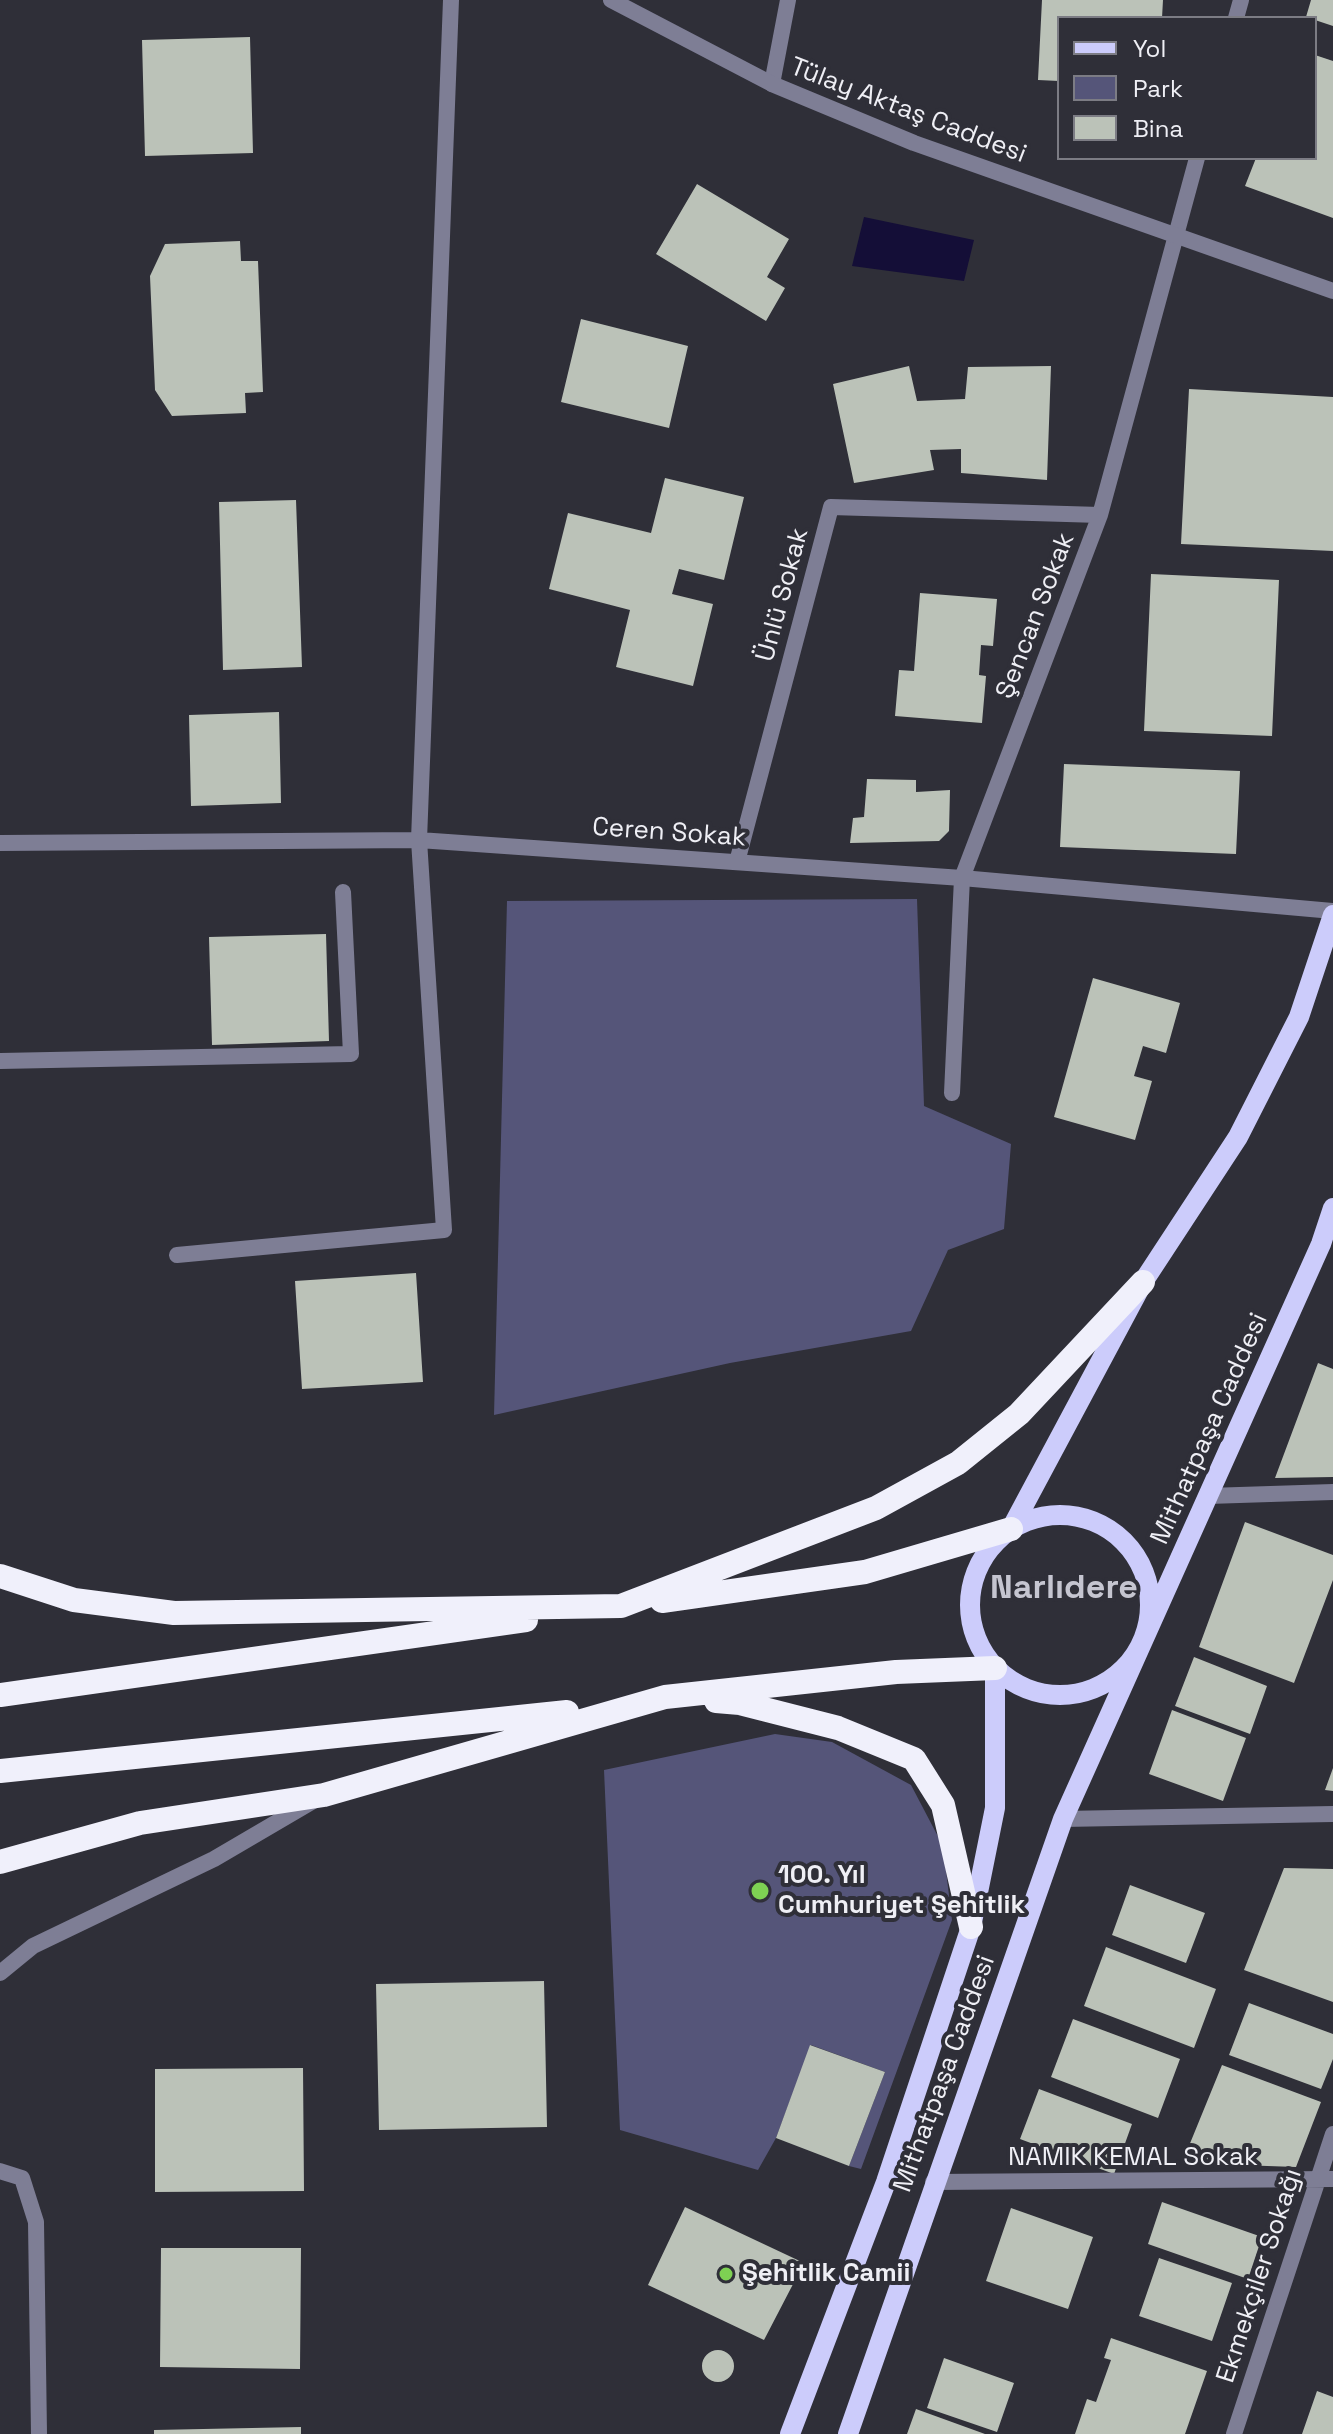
<!DOCTYPE html>
<meta charset="utf-8">
<style>
body{margin:0}
#map{position:relative;width:1333px;height:2434px;overflow:hidden;background:#2f2f38;font-family:"Space Grotesk",sans-serif}
canvas{display:block}
.legend{position:absolute;left:1057px;top:16px;width:260px;height:144px;box-sizing:border-box;background:#2f2f38;border:2px solid #7c7c84;margin:0;padding:10px 14px;list-style:none;font-size:24px;color:#efeff5}
.legend li{display:flex;align-items:center;gap:16px;height:40px}
.legend b{width:40px;border:2px solid #7c7c84}
</style>
<div id="map">
<canvas width="1333" height="2434"></canvas>
<ul class="legend">
<li><b style="height:10px;background:#ccccfb"></b>Yol</li>
<li><b style="height:22px;background:#555579"></b>Park</li>
<li><b style="height:22px;background:#bbc2b8"></b>Bina</li>
</ul>
</div>
<script>
const ctx = document.querySelector('canvas').getContext('2d');
ctx.lineJoin = 'round';
function fillPath(path, color) { ctx.fillStyle = color; ctx.fill(path, 'evenodd'); }
function trace(path, color, width, dash) { ctx.strokeStyle = color; ctx.lineWidth = width; ctx.lineCap = dash ? 'butt' : 'round'; ctx.setLineDash(dash || []); ctx.stroke(path); }
function label(font, color, halo, rows, align = 'center') {
  ctx.font = font + ' "Space Grotesk",sans-serif'; ctx.lineWidth = 8; ctx.setLineDash([]); ctx.textBaseline = 'middle'; ctx.strokeStyle = halo; ctx.fillStyle = color; for (const [text, x, y, turn = 0] of rows) {
    ctx.save(); ctx.translate(x, y); ctx.rotate((+turn || 0) * Math.PI / 180); ctx.textAlign = isNaN(turn) ? turn : align; if (halo) ctx.strokeText(text, 0, 0); ctx.fillText(text, 0, 0); ctx.restore();
  }
}
fillPath(new Path2D(`
 M 917,899 L 924,1106 L 1011,1144 L 1004,1229 L 948,1250 L 911,1331 L 730,1363 L 494,1415 L 507,901 Z
 M 775,1734 L 832,1742 L 911,1785 L 943,1846 L 952,1920 L 861,2169 L 849,2166 L 885,2072 L 811,2045 L 776,2138 L 758,2170 L 620,2130 L 604,1770 Z`), '#555579');
fillPath(new Path2D(`
 M 864,217 L 974,240 L 964,281 L 852,266 Z`), '#140e37');
fillPath(new Path2D(`
 M 1042,0 L 1163,0 L 1162,18 L 1059,18 L 1059,81 L 1038,80 Z
 M 1311,0 L 1333,0 L 1333,26 L 1306,17 Z
 M 250,37 L 253,153 L 145,156 L 142,40 Z
 M 1315,55 L 1333,61 L 1333,218 L 1245,186 L 1256,158 L 1315,158 Z
 M 697,184 L 789,239 L 767,277 L 785,288 L 766,321 L 656,254 Z
 M 240,241 L 241,261 L 258,261 L 263,392 L 245,393 L 246,413 L 172,416 L 155,390 L 150,276 L 165,244 Z
 M 581,319 L 688,346 L 669,428 L 561,402 Z
 M 909,366 L 917,401 L 965,399 L 968,367 L 1051,366 L 1047,480 L 961,473 L 961,449 L 930,450 L 934,470 L 854,483 L 833,384 Z
 M 1189,389 L 1333,397 L 1333,551 L 1181,544 Z
 M 665,478 L 744,497 L 724,580 L 679,569 L 672,594 L 713,604 L 693,686 L 616,667 L 630,610 L 549,589 L 568,513 L 651,533 Z
 M 296,500 L 302,667 L 223,670 L 219,502 Z
 M 1151,574 L 1279,580 L 1272,736 L 1144,731 Z
 M 920,593 L 997,599 L 993,646 L 981,645 L 979,675 L 986,676 L 982,723 L 895,716 L 899,670 L 914,671 Z
 M 279,712 L 281,803 L 191,806 L 189,715 Z
 M 1064,764 L 1240,771 L 1236,854 L 1060,847 Z
 M 867,779 L 916,780 L 916,792 L 950,790 L 949,831 L 939,841 L 850,843 L 853,818 L 864,817 Z
 M 326,934 L 329,1041 L 212,1045 L 209,937 Z
 M 1093,978 L 1180,1003 L 1166,1053 L 1143,1046 L 1134,1076 L 1152,1081 L 1135,1140 L 1054,1117 Z
 M 416,1273 L 423,1382 L 302,1389 L 295,1281 Z
 M 1318,1363 L 1333,1369 L 1333,1477 L 1275,1478 Z
 M 1245,1522 L 1333,1555 L 1333,1580 L 1294,1683 L 1199,1647 Z
 M 1194,1657 L 1267,1686 L 1250,1734 L 1175,1706 Z
 M 1172,1710 L 1246,1738 L 1223,1801 L 1149,1774 Z
 M 1333,1768 L 1333,1791 L 1325,1790 Z
 M 1284,1868 L 1333,1869 L 1333,2002 L 1244,1970 Z
 M 1130,1885 L 1205,1913 L 1186,1963 L 1112,1935 Z
 M 1106,1947 L 1216,1989 L 1194,2048 L 1084,2006 Z
 M 544,1981 L 547,2127 L 379,2130 L 376,1984 Z
 M 1249,2003 L 1333,2034 L 1333,2059 L 1321,2089 L 1229,2055 Z
 M 1073,2019 L 1180,2059 L 1158,2118 L 1051,2077 Z
 M 810,2045 L 885,2072 L 849,2166 L 776,2138 Z
 M 1222,2065 L 1321,2102 L 1296,2167 L 1182,2163 Z
 M 303,2068 L 304,2191 L 155,2192 L 155,2069 Z
 M 1039,2089 L 1132,2124 L 1114,2174 L 1020,2139 Z
 M 1162,2202 L 1262,2237 L 1248,2279 L 1148,2244 Z
 M 685,2207 L 804,2263 L 764,2340 L 648,2285 Z
 M 1011,2208 L 1093,2237 L 1068,2309 L 986,2281 Z
 M 161,2248 L 301,2248 L 300,2369 L 160,2367 Z
 M 1159,2258 L 1232,2283 L 1212,2341 L 1139,2316 Z
 M 1111,2338 L 1207,2371 L 1185,2434 L 1075,2434 L 1087,2399 L 1096,2402 L 1111,2360 L 1104,2358 Z
 M702 2366a16 16 0 1 1 32 0a16 16 0 1 1-32 0Z
 M 944,2358 L 1014,2383 L 997,2432 L 927,2408 Z
 M 1317,2391 L 1333,2397 L 1333,2434 L 1302,2434 Z
 M 916,2409 L 985,2434 L 907,2434 Z
 M 301,2427 L 301,2434 L 154,2434 L 154,2430 Z`), '#bbc2b8');
trace(new Path2D(`
 M 0,1061 L 351,1054 L 343,892
 M 0,1973 L 33,1946 L 214,1859 L 313,1801
 M 0,2171 L 22,2178 L 36,2222 L 39,2434`), '#7e7e95', 16);
trace(new Path2D(`
 M 1236,18 L 1241,0
 M 772,84 L 788,0
 M 0,843 L 419,840 L 962,878 L 1333,911
 M 737,862 L 831,507 L 1100,515
 M 952,1093 L 962,878 L 1100,515 L 1197,158
 M 177,1255 L 444,1230 L 419,840 L 451,0
 M 1208,1496 L 1333,1492
 M 1063,1819 L 1333,1814
 M 933,2182 L 1333,2179
 M 1234,2434 L 1333,2134`), '#7e7e95', 16);
trace(new Path2D(`
 M 611,0 L 772,84 L 914,143 L 1333,291`), '#7e7e95', 16);
trace(new Path2D(`
 M970 1605a90 90 0 1 1 180 0a90 90 0 1 1-180 0Z
 M 1011,1529 L 1143,1282 L 1238,1137 L 1299,1017 L 1333,915
 M 790,2434 L 886,2182 L 971,1927 L 995,1808 L 995,1668
 M 848,2434 L 1063,1819 L 1321,1244 L 1333,1208`), '#ccccfb', 20);
trace(new Path2D(`
 M 0,1576 L 74,1600 L 174,1613 L 621,1606 L 876,1508 L 958,1463 L 1019,1414 L 1143,1282
 M 662,1601 L 865,1572 L 1011,1529
 M 0,1695 L 526,1620
 M 716,1701 L 740,1703 L 838,1728 L 914,1759 L 943,1805 L 971,1927
 M 0,1771 L 567,1712
 M 0,1862 L 140,1823 L 324,1795 L 665,1697 L 896,1672 L 995,1668`), '#f0f0fb', 24);
for (const [x, y, r, color] of [
 [760,1891,10,"#7ed153"],
 [726,2274,8,"#7ed153"]
]) { const dot = new Path2D(); dot.arc(x, y, r, 0, 2 * Math.PI); ctx.fillStyle = color; ctx.fill(dot); trace(dot, '#2f2f38', 3); }
label('26px', '#efeff5', '#2f2f38', [
 ["Tülay Aktaş Caddesi",908,111,21],
 ["Ünlü Sokak",783,595,-75],
 ["Şencan Sokak",1036,616,-69],
 ["Ceren Sokak",669,833,4],
 ["Mithatpaşa Caddesi",1210,1429,-66],
 ["Mithatpaşa Caddesi",945,2074,-70],
 ["NAMIK KEMAL Sokak",1133,2158],
 ["Ekmekçiler Sokağı",1260,2276,-72]
]);
label('bold 26px', '#efeff5', '#2f2f38', [
 ["100. Yıl",778,1876],
 ["Cumhuriyet Şehitlik",778,1906],
 ["Şehitlik Camii",742,2274]
], 'left');
label('bold 34px', '#c5c5d0', '#2f2f38', [
 ["Narlıdere",1064,1589]
]);
</script>
